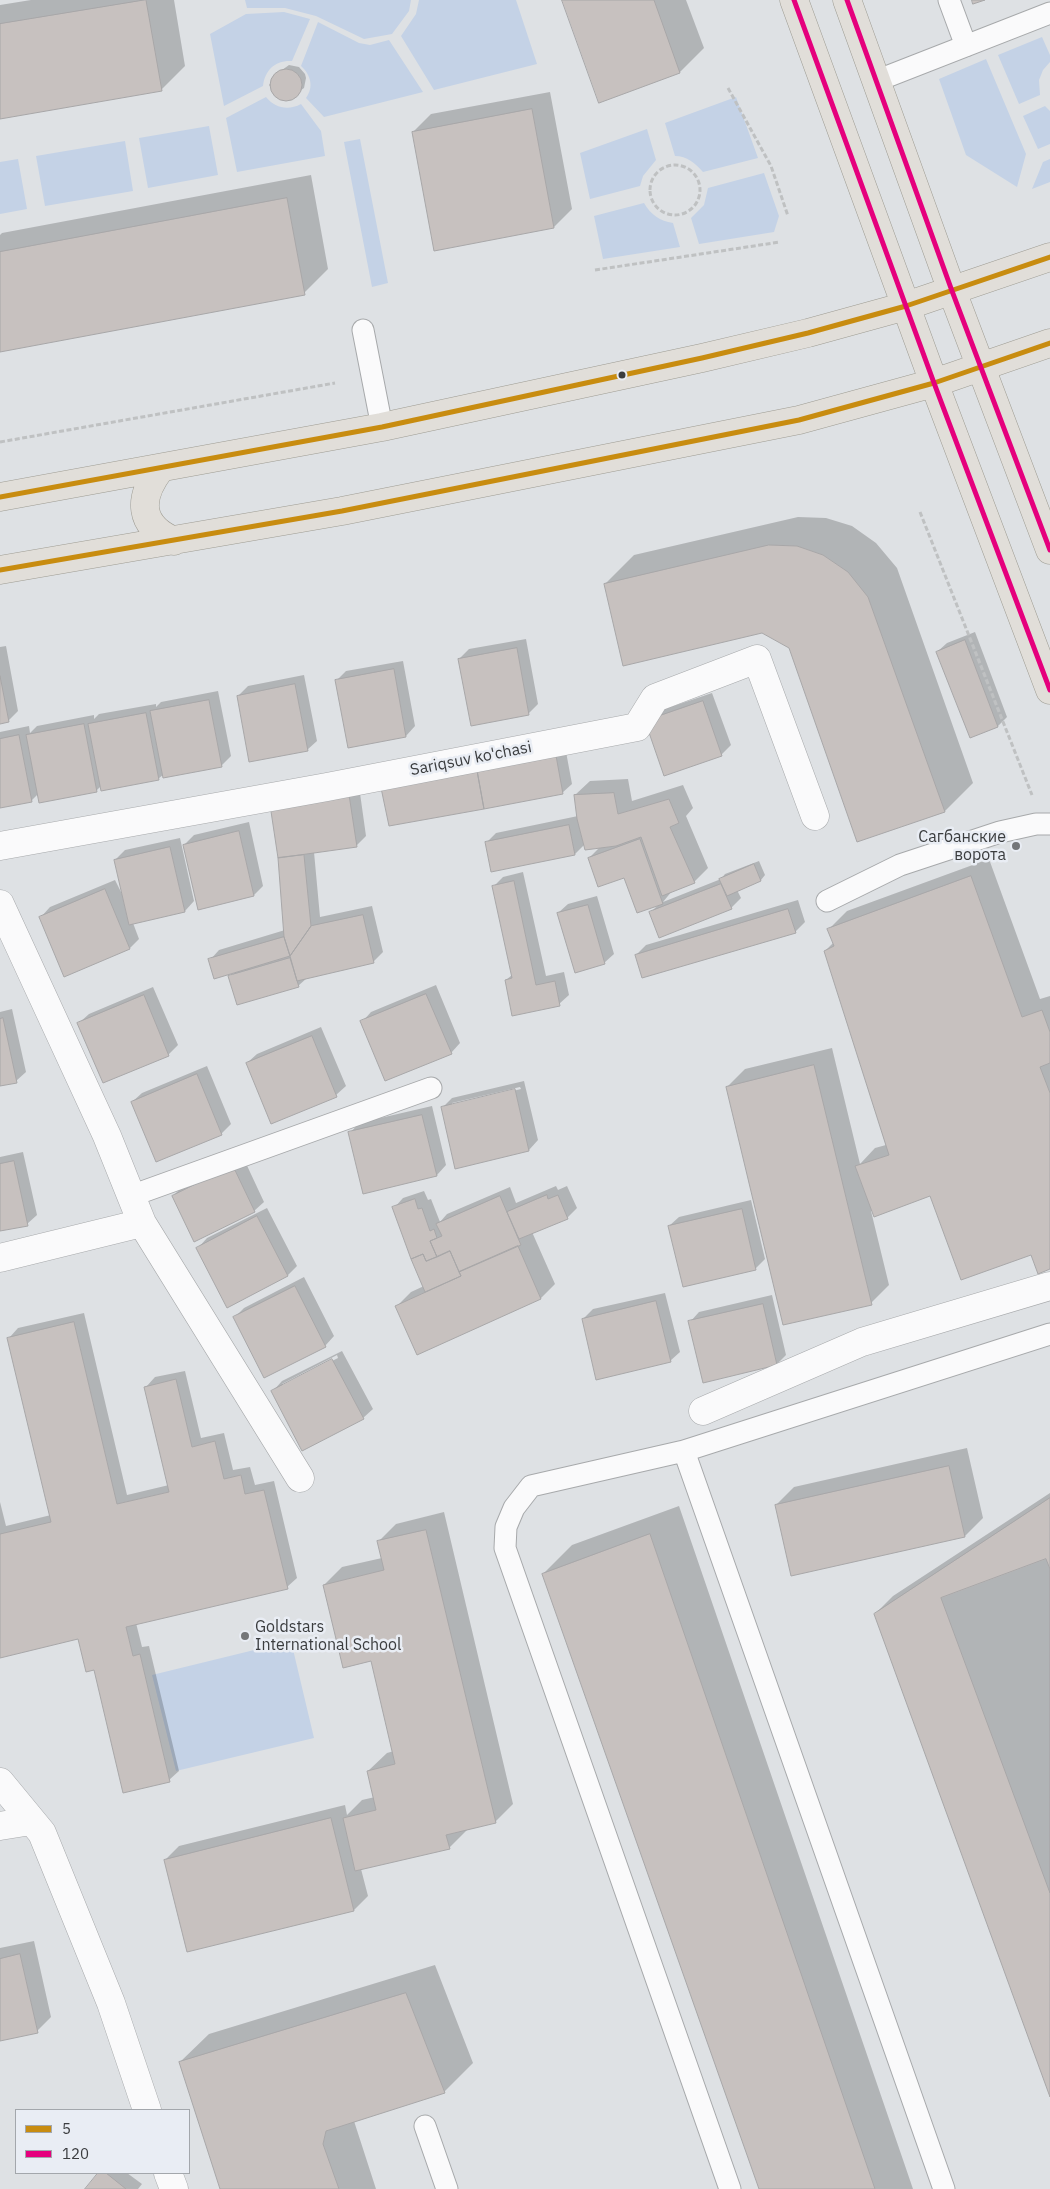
<!DOCTYPE html>
<meta charset="utf-8">
<style>
body{margin:0}
#map{position:relative;width:1050px;height:2189px;overflow:hidden;background:#dee1e4;font-family:"IBM Plex Sans",sans-serif}
canvas{display:block}
.legend{position:absolute;left:15px;top:2109px;width:175px;height:65px;box-sizing:border-box;background:#e9edf4;border:1px solid #a3a7ac;margin:0;padding:6px 9px;list-style:none;font-size:15px;color:#3b3d3f}
.legend li{display:flex;align-items:center;gap:10px;height:25px}
.legend b{width:25px;border:1px solid #a3a7ac}
</style>
<div id="map">
<canvas width="1050" height="2189"></canvas>
<ul class="legend">
<li><b style="height:6px;background:#c88c10"></b>5</li>
<li><b style="height:6px;background:#e5007d"></b>120</li>
</ul>
</div>
<script>
const ctx = document.querySelector('canvas').getContext('2d');
ctx.lineJoin = 'round';
function fillPath(path, color) { ctx.fillStyle = color; ctx.fill(path, 'evenodd'); }
function trace(path, color, width, dash) { ctx.strokeStyle = color; ctx.lineWidth = width; ctx.lineCap = dash ? 'butt' : 'round'; ctx.setLineDash(dash || []); ctx.stroke(path); }
function label(font, color, halo, rows, align = 'center') {
  ctx.font = font + ' "IBM Plex Sans",sans-serif'; ctx.lineWidth = 5; ctx.setLineDash([]); ctx.textBaseline = 'middle'; ctx.strokeStyle = halo; ctx.fillStyle = color; for (const [text, x, y, turn = 0] of rows) {
    ctx.save(); ctx.translate(x, y); ctx.rotate((+turn || 0) * Math.PI / 180); ctx.textAlign = isNaN(turn) ? turn : align; if (halo) ctx.strokeText(text, 0, 0); ctx.fillText(text, 0, 0); ctx.restore();
  }
}
fillPath(new Path2D(`
 M 245,0 L 411,0 L 409,11 L 392,34 L 364,39 L 316,16 L 285,8 L 247,8 Z
 M 419,0 L 516,0 L 537,64 L 434,90 L 401,36 L 416,14 Z
 M 284,12 L 310,19 L 292,61 C 275,60 265,70 263,86 L 224,106 L 210,34 L 246,14 Z
 M 318,22 L 359,43 L 370,45 L 389,40 L 423,92 L 324,117 L 306,98 C 314,87 311,75 301,66 Z
 M 1042,37 L 1050,55 L 1050,62 L 1043,70 L 1039,80 L 1040,95 L 1019,104 L 998,55 Z
 M 986,59 L 1026,154 L 1017,187 L 966,155 L 939,79 Z
 M 266,97 C 275,108 288,111 301,104 L 321,131 L 325,156 L 237,172 L 226,118 Z
 M 736,97 L 758,158 L 703,172 C 695,163 687,156 675,156 L 665,123 Z
 M 1045,106 L 1050,111 L 1050,144 L 1038,149 L 1023,116 Z
 M 209,126 L 218,175 L 148,188 L 139,138 Z
 M 647,129 L 656,160 L 643,176 L 640,186 L 590,199 L 580,153 Z
 M 360,139 L 388,283 L 372,287 L 344,142 Z
 M 125,141 L 133,191 L 45,206 L 36,156 Z
 M 18,159 L 27,209 L 0,214 L 0,162 Z
 M 1050,159 L 1050,182 L 1032,189 L 1043,162 Z
 M 764,173 L 779,216 L 774,232 L 699,244 L 691,218 L 704,205 L 708,188 Z
 M 644,203 C 651,215 660,221 673,223 L 680,247 L 603,259 L 594,216 Z
 M 291,1641 L 314,1738 L 176,1771 L 152,1675 Z`), '#c4d2e6');
fillPath(new Path2D(`
 M 31,0 L 174,0 L 185,66 L 161,90 L 0,117 L 0,5 Z
 M 563,0 L 686,0 L 704,48 L 680,72 L 600,101 Z
 M 289,65 L 299,67 L 305,74 L 306,78 L 304,88 L 287,100 L 277,97 L 271,84 L 275,75 Z
 M 550,92 L 572,209 L 554,227 L 413,132 L 431,114 Z
 M 311,175 L 328,269 L 304,293 L 0,351 L 0,235 L 2,233 Z
 M 798,517 L 826,518 L 852,526 L 876,543 L 897,568 L 973,783 L 945,811 L 790,647 L 762,631 L 605,584 L 634,555 Z
 M 975,632 L 1007,717 L 998,726 L 937,652 L 947,643 Z
 M 526,639 L 538,704 L 528,714 L 459,659 L 469,649 Z
 M 6,646 L 18,711 L 8,721 L 0,723 L 0,647 Z
 M 403,661 L 415,726 L 406,736 L 336,681 L 346,671 Z
 M 304,675 L 317,741 L 307,750 L 238,696 L 248,686 Z
 M 218,691 L 231,756 L 221,766 L 164,774 L 158,779 L 101,786 L 97,790 L 40,801 L 38,794 L 31,801 L 0,807 L 0,732 L 29,726 L 30,733 L 37,726 L 94,715 L 94,719 L 99,714 L 156,704 L 156,707 L 161,702 Z
 M 712,693 L 731,745 L 721,755 L 664,774 L 656,712 Z
 M 564,741 L 572,784 L 562,793 L 390,825 Z
 M 358,779 L 366,836 L 356,846 L 314,852 L 320,917 L 372,906 L 383,952 L 373,962 L 307,978 L 298,986 L 230,977 L 236,971 L 210,960 L 219,950 L 285,930 L 279,858 L 270,799 Z
 M 628,779 L 632,801 L 683,785 L 693,808 L 686,816 L 708,868 L 694,882 L 672,891 L 663,902 L 721,879 L 725,874 L 759,861 L 765,875 L 761,880 L 737,890 L 741,898 L 731,908 L 650,913 L 660,903 L 625,877 L 589,858 L 600,847 L 585,844 L 575,854 L 486,843 L 496,833 L 578,816 L 575,795 L 590,781 Z
 M 249,822 L 263,886 L 254,895 L 184,845 L 194,835 Z
 M 180,838 L 194,901 L 185,911 L 133,923 L 139,939 L 130,948 L 41,917 L 50,907 L 115,880 L 124,898 L 115,860 L 125,850 Z
 M 989,859 L 1040,999 L 1050,996 L 1050,1268 L 1031,1253 L 931,1195 L 871,1211 L 889,1285 L 871,1303 L 727,1087 L 745,1069 L 832,1048 L 860,1164 L 875,1148 L 886,1145 L 825,951 L 834,942 L 829,929 L 847,911 Z
 M 523,872 L 546,976 L 564,972 L 569,995 L 559,1004 L 506,980 L 512,975 L 493,887 L 503,877 Z
 M 597,896 L 614,954 L 604,963 L 558,913 L 568,904 Z
 M 798,900 L 805,922 L 795,932 L 636,955 L 646,945 Z
 M 436,985 L 460,1043 L 451,1053 L 362,1022 L 371,1012 Z
 M 153,987 L 178,1045 L 168,1055 L 79,1023 L 89,1014 Z
 M 12,1009 L 26,1072 L 16,1081 L 0,1085 L 0,1012 Z
 M 321,1027 L 346,1086 L 336,1095 L 247,1063 L 257,1054 Z
 M 207,1066 L 231,1124 L 221,1134 L 132,1102 L 142,1093 Z
 M 524,1081 L 538,1140 L 529,1150 L 456,1167 L 442,1108 L 452,1098 ZM 520,1087 L 521,1089 L 452,1106 L 452,1103 Z
 M 432,1106 L 446,1165 L 437,1175 L 350,1133 L 359,1123 Z
 M 23,1152 L 37,1215 L 27,1224 L 0,1230 L 0,1157 Z
 M 243,1157 L 264,1202 L 254,1211 L 173,1196 L 183,1186 Z
 M 556,1186 L 558,1190 L 567,1186 L 577,1208 L 567,1218 L 532,1232 L 555,1284 L 541,1298 L 397,1306 L 411,1292 L 424,1286 L 394,1208 L 403,1198 L 424,1191 L 428,1200 L 431,1199 L 440,1222 L 447,1214 L 510,1187 L 516,1203 Z
 M 751,1200 L 765,1259 L 756,1268 L 684,1286 L 669,1226 L 679,1217 Z
 M 267,1208 L 297,1266 L 288,1275 L 198,1248 L 207,1238 Z
 M 304,1277 L 334,1336 L 325,1346 L 234,1318 L 244,1308 Z
 M 665,1293 L 680,1352 L 670,1361 L 583,1319 L 593,1309 Z
 M 772,1295 L 786,1355 L 777,1364 L 690,1322 L 699,1312 Z
 M 84,1313 L 127,1495 L 169,1485 L 146,1387 L 155,1377 L 185,1371 L 201,1438 L 224,1433 L 233,1470 L 250,1467 L 255,1485 L 274,1481 L 297,1578 L 287,1587 L 136,1623 L 142,1647 L 149,1646 L 179,1771 L 169,1780 L 95,1669 L 79,1637 L 0,1656 L 0,1502 L 6,1526 L 51,1515 L 9,1338 L 18,1328 Z
 M 342,1351 L 373,1409 L 363,1418 L 273,1391 L 282,1381 ZM 337,1355 L 338,1358 L 282,1386 L 282,1384 Z
 M 967,1448 L 983,1518 L 965,1536 L 776,1505 L 794,1487 Z
 M 1050,1493 L 1050,2093 L 875,1614 L 893,1596 Z
 M 679,1506 L 913,2189 L 760,2189 L 543,1574 L 572,1545 Z
 M 444,1512 L 513,1804 L 495,1822 L 467,1830 L 449,1848 L 361,1869 L 368,1896 L 354,1910 L 165,1860 L 179,1846 L 345,1805 L 347,1815 L 362,1800 L 375,1797 L 368,1771 L 387,1753 L 394,1751 L 372,1660 L 324,1585 L 342,1567 L 382,1558 L 378,1542 L 396,1524 Z
 M 34,1941 L 51,2017 L 37,2031 L 0,2040 L 0,1948 Z
 M 435,1965 L 473,2063 L 444,2092 L 354,2121 L 376,2189 L 221,2189 L 180,2062 L 209,2034 Z
 M 99,2173 L 127,2173 L 142,2184 L 138,2189 L 86,2189 Z`), '#0003');
const building = new Path2D(`
 M 146,0 L 162,91 L 0,119 L 0,24 Z
 M 562,0 L 654,0 L 680,73 L 599,103 Z
 M 972,0 L 985,0 L 973,4 Z
 M270 85a16 16 0 1 1 32 0a16 16 0 1 1-32 0Z
 M 532,109 L 554,228 L 434,251 L 412,132 Z
 M 287,198 L 305,295 L 0,352 L 0,252 Z
 M 769,545 L 797,546 L 823,555 L 848,572 L 868,597 L 945,812 L 857,842 L 789,648 L 762,633 L 623,666 L 604,584 Z
 M 965,640 L 998,727 L 970,738 L 936,652 Z
 M 517,648 L 529,715 L 471,726 L 458,659 Z
 M 394,669 L 406,737 L 348,748 L 335,680 Z
 M 0,676 L 9,722 L 0,724 Z
 M 295,684 L 308,751 L 249,762 L 237,696 Z
 M 209,700 L 222,767 L 163,778 L 150,711 Z
 M 703,701 L 722,756 L 664,776 L 645,721 Z
 M 146,713 L 159,780 L 101,791 L 88,724 Z
 M 84,724 L 97,792 L 39,803 L 26,735 Z
 M 19,735 L 32,802 L 0,808 L 0,739 Z
 M 555,750 L 563,794 L 484,809 L 476,765 Z
 M 476,765 L 484,809 L 389,826 L 380,783 Z
 M 348,788 L 357,847 L 278,858 L 269,798 Z
 M 614,793 L 618,814 L 669,799 L 679,823 L 670,827 L 695,883 L 662,896 L 641,837 L 616,846 L 585,850 L 577,819 L 574,795 Z
 M 569,825 L 575,855 L 491,872 L 485,842 Z
 M 239,831 L 254,896 L 198,910 L 183,845 Z
 M 640,839 L 663,904 L 637,913 L 624,878 L 598,887 L 588,858 Z
 M 170,847 L 185,912 L 129,925 L 114,860 Z
 M 304,855 L 311,926 L 290,956 L 284,937 L 278,858 Z
 M 754,864 L 761,881 L 727,896 L 719,879 Z
 M 971,876 L 1022,1017 L 1042,1010 L 1050,1032 L 1050,1063 L 1040,1067 L 1050,1093 L 1050,1269 L 1038,1274 L 1031,1255 L 961,1280 L 930,1196 L 874,1217 L 855,1166 L 889,1155 L 824,951 L 834,946 L 827,929 Z
 M 514,881 L 536,985 L 555,981 L 560,1006 L 512,1016 L 505,980 L 512,978 L 492,886 Z
 M 721,884 L 732,909 L 659,938 L 649,912 Z
 M 105,889 L 130,949 L 64,977 L 39,917 Z
 M 588,905 L 605,964 L 575,973 L 557,913 Z
 M 788,909 L 796,933 L 642,978 L 635,955 Z
 M 363,915 L 374,963 L 297,981 L 290,956 L 311,926 Z
 M 284,937 L 290,956 L 214,979 L 208,959 Z
 M 290,958 L 299,987 L 237,1005 L 228,976 Z
 M 426,994 L 452,1054 L 385,1081 L 360,1021 Z
 M 144,995 L 169,1056 L 103,1083 L 77,1023 Z
 M 3,1018 L 17,1083 L 0,1086 L 0,1019 Z
 M 312,1036 L 337,1097 L 271,1124 L 246,1063 Z
 M 814,1065 L 872,1305 L 783,1325 L 726,1087 Z
 M 197,1074 L 222,1135 L 156,1162 L 131,1102 Z
 M 515,1089 L 529,1151 L 455,1169 L 441,1107 Z
 M 422,1115 L 437,1176 L 363,1194 L 348,1132 Z
 M 14,1161 L 28,1226 L 0,1231 L 0,1164 Z
 M 233,1166 L 255,1212 L 194,1242 L 172,1196 Z
 M 547,1195 L 548,1199 L 558,1195 L 568,1219 L 519,1239 L 507,1212 Z
 M 500,1196 L 521,1245 L 459,1272 L 450,1251 L 437,1257 L 430,1241 L 442,1236 L 436,1224 Z
 M 415,1199 L 418,1209 L 422,1208 L 430,1231 L 434,1229 L 437,1238 L 430,1241 L 437,1257 L 426,1261 L 423,1254 L 411,1259 L 392,1207 Z
 M 742,1209 L 756,1270 L 683,1287 L 668,1226 Z
 M 257,1216 L 288,1276 L 227,1308 L 196,1248 Z
 M 518,1246 L 541,1299 L 417,1355 L 395,1306 L 461,1276 L 459,1272 Z
 M 450,1251 L 461,1276 L 425,1292 L 411,1259 L 423,1254 L 426,1261 Z
 M 295,1286 L 326,1347 L 264,1378 L 233,1317 Z
 M 656,1301 L 671,1362 L 596,1380 L 582,1319 Z
 M 763,1304 L 777,1365 L 703,1383 L 688,1321 Z
 M 74,1322 L 117,1504 L 169,1492 L 144,1387 L 176,1379 L 192,1447 L 215,1441 L 224,1479 L 241,1475 L 245,1494 L 264,1490 L 288,1589 L 126,1627 L 133,1656 L 140,1654 L 170,1782 L 123,1793 L 94,1670 L 86,1672 L 78,1639 L 0,1658 L 0,1534 L 51,1522 L 7,1338 Z
 M 332,1359 L 364,1419 L 302,1451 L 271,1391 Z
 M 949,1466 L 965,1537 L 791,1576 L 775,1505 Z
 M 1050,1498 L 1050,2097 L 874,1614 Z
 M 426,1530 L 496,1823 L 446,1835 L 450,1849 L 355,1871 L 343,1818 L 376,1810 L 367,1771 L 395,1764 L 371,1661 L 343,1668 L 323,1585 L 384,1570 L 377,1541 Z
 M 650,1534 L 875,2189 L 759,2189 L 542,1574 Z
 M 1046,1559 L 1050,1569 L 1050,1893 L 941,1598 Z
 M 331,1818 L 354,1911 L 187,1952 L 164,1860 Z
 M 20,1954 L 38,2033 L 0,2041 L 0,1959 Z
 M 406,1993 L 445,2093 L 326,2131 L 323,2144 L 339,2189 L 220,2189 L 179,2062 Z
 M 98,2173 L 106,2173 L 126,2189 L 85,2189 Z`);
fillPath(building, '#c7c1bf');
trace(building, '#a8a7a8', 1);
const lane = new Path2D(`
 M 949,0 L 966,46
 M 876,81 L 1050,13
 M 363,330 L 382,427
 M 827,901 L 900,865 L 1000,832 L 1036,824 L 1050,824
 M 131,1196 L 431,1088
 M 684,1451 L 531,1486 L 514,1508 L 506,1527 L 505,1548 L 730,2189
 M 425,2126 L 447,2189
 M 944,2189 L 684,1451 L 1050,1334`);
const street = new Path2D(`
 M 0,846 L 327,787 L 637,727 L 655,698 L 757,659 L 815,816
 M 0,904 L 107,1136 L 142,1223 L 300,1478
 M 0,1258 L 142,1223
 M 703,1411 L 862,1342 L 1050,1286
 M 0,1782 L 42,1833 L 111,2003 L 147,2110
 M 0,1826 L 31,1821
 M 168,2173 L 174,2189`);
const primary = new Path2D(`
 M 794,0 L 934,383 L 1050,690
 M 847,0 L 952,291 L 1050,550
 M 160,469 C 138,498 138,525 174,541
 M 0,497 L 382,427 L 702,358 L 808,333 L 906,306 L 1050,257
 M 0,570 L 342,511 L 799,420 L 934,383 L 1050,343`);
trace(lane, '#a7a9ab', 23);
trace(street, '#a7a9ab', 29);
trace(primary, '#9e9c93', 29);
trace(new Path2D(`
 M 728,88 L 771,166 L 788,216
 M650 190a25 25 0 1 1 50 0a25 25 0 1 1-50 0Z
 M 595,270 L 780,242
 M 0,442 L 335,383
 M 920,512 L 1032,795`), '#bfc1c2', 3, [5, 2.5]);
trace(lane, '#fafafb', 21);
trace(street, '#fafafb', 28);
trace(primary, '#e1ded9', 28);
trace(new Path2D(`
 M 0,497 L 382,427 L 702,358 L 808,333 L 906,306 L 1050,257
 M 0,570 L 342,511 L 799,420 L 934,383 L 1050,343`), '#c88c10', 5);
trace(new Path2D(`
 M 794,0 L 934,383 L 1050,690
 M 847,0 L 952,291 L 1050,550`), '#e5007d', 5);
for (const [x, y, r, color] of [
 [622,375,4.5,"#3b3d3f"],
 [1016,846,5,"#747679"],
 [245,1636,5,"#747679"]
]) { const dot = new Path2D(); dot.arc(x, y, r, 0, 2 * Math.PI); ctx.fillStyle = color; ctx.fill(dot); trace(dot, '#e9edf4', 2); }
label('16px', '#3b3d3f', '#e9edf4', [
 ["Sariqsuv ko'chasi",471,759,-11]
]);
label('16px', '#3b3d3f', '#e9edf4', [
 ["Сагбанские",1006,837],
 ["ворота",1006,855],
 ["Goldstars",255,1627,"left"],
 ["International School",255,1645,"left"]
], 'right');
</script>
